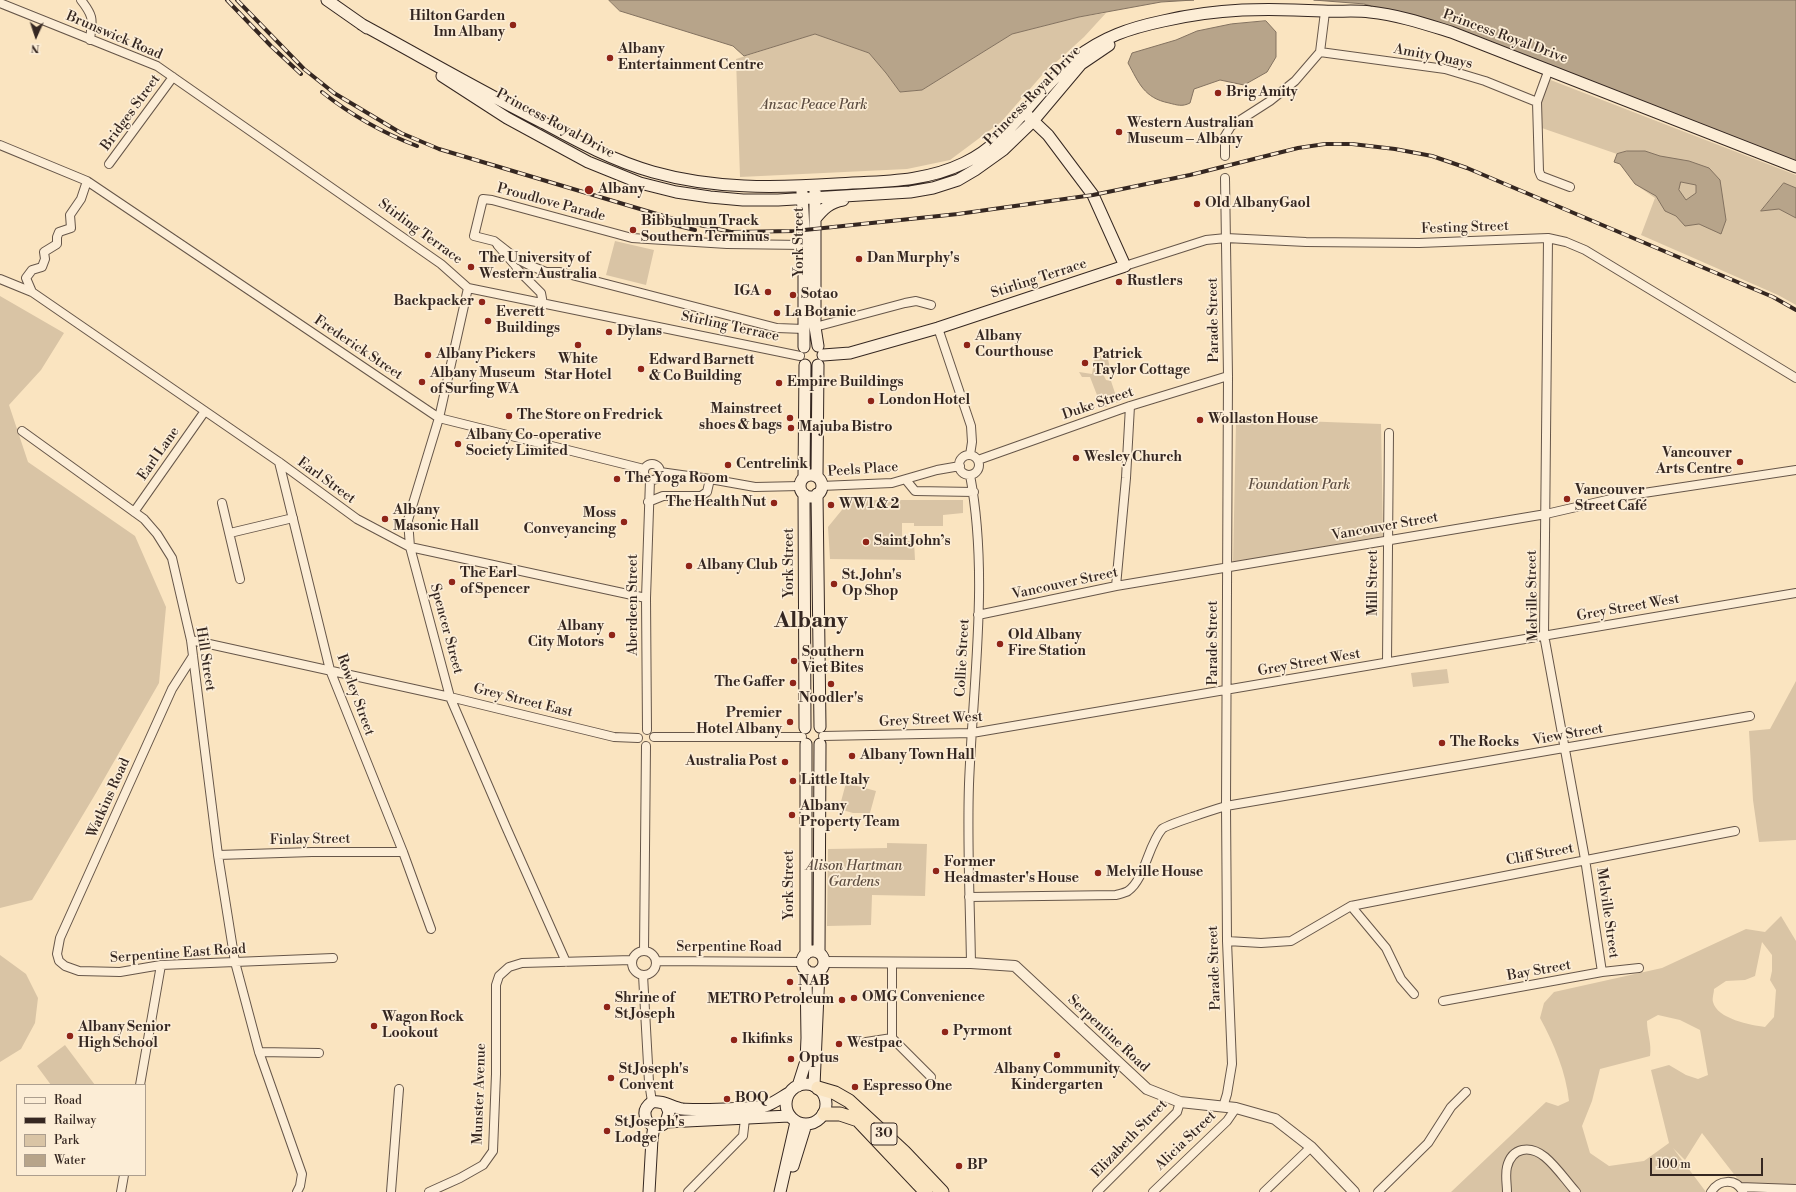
<!DOCTYPE html>
<meta charset="utf-8">
<style>
body{margin:0}
#map{position:relative;width:1796px;height:1192px;overflow:hidden;background:#fae4c0;font-family:"Libre Bodoni",serif}
canvas{display:block}
.legend{position:absolute;left:16px;top:1084px;width:130px;height:92px;box-sizing:border-box;background:#fcedd6;border:1px solid #ac9e8e;margin:0;padding:5px 7px;list-style:none;font-size:12px;color:#352721}
.legend li{display:flex;align-items:center;gap:8px;height:20px}
.legend b{width:20px;border:1px solid #ac9e8e}
.north{position:absolute;left:16px;top:16px;width:40px;height:40px;-webkit-text-stroke:3px #fcedd6;paint-order:stroke;rotate:183deg;font-size:11px;font-weight:700;line-height:16px;text-align:center;color:#352721}
.north::after{content:'';display:block;margin:auto;width:14px;height:18px;background:#352721;clip-path:polygon(50% 0,100% 100%,50% 72%,0 100%)}
.scale{position:absolute;left:1650px;top:1158px;width:113px;height:18px;box-sizing:border-box;border:2px solid #352721;border-top:0;padding-left:5px;font-size:12px;line-height:14px;white-space:nowrap;color:#352721;-webkit-text-stroke:3px #fcedd6;paint-order:stroke}
</style>
<div id="map">
<canvas width="1796" height="1192"></canvas>
<ul class="legend">
<li><b style="height:5px;background:#fcedd6"></b>Road</li>
<li><b style="height:5px;background:#352721"></b>Railway</li>
<li><b style="height:11px;background:#d9c4a5"></b>Park</li>
<li><b style="height:11px;background:#b7a48a"></b>Water</li>
</ul>
<div class="north">N</div>
<div class="scale">100 m</div>
</div>
<script>
const ctx = document.querySelector('canvas').getContext('2d');
ctx.lineJoin = 'round';
function fillPath(path, color) { ctx.fillStyle = color; ctx.fill(path, 'evenodd'); }
function trace(path, color, width, dash) { ctx.strokeStyle = color; ctx.lineWidth = width; ctx.lineCap = dash ? 'butt' : 'round'; ctx.setLineDash(dash || []); ctx.stroke(path); }
function label(font, color, halo, rows, align = 'center') {
  ctx.font = font + ' "Libre Bodoni",serif'; ctx.lineWidth = 3.5; ctx.setLineDash([]); ctx.textBaseline = 'middle'; ctx.strokeStyle = halo; ctx.fillStyle = color; for (const [text, x, y, turn = 0] of rows) {
    ctx.save(); ctx.translate(x, y); ctx.rotate((+turn || 0) * Math.PI / 180); ctx.textAlign = isNaN(turn) ? turn : align; if (halo) ctx.strokeText(text, 0, 0); ctx.fillText(text, 0, 0); ctx.restore();
  }
}
fillPath(new Path2D(`
 M 1106,13 L 1084,37 L 1043,74 L 1001,122 L 950,160 L 907,169 L 740,177 L 736,59 L 815,34 L 869,53 L 886,73 L 900,92 L 922,90 L 1012,34 L 1079,17 Z
 M 1548,79 L 1796,175 L 1796,305 L 1778,295 L 1641,235 L 1655,198 L 1635,184 L 1620,164 L 1614,162 L 1617,154 L 1539,127 L 1537,102 Z
 M 615,241 L 654,250 L 646,285 L 606,275 Z
 M 0,296 L 64,333 L 41,370 L 9,405 L 28,462 L 135,536 L 166,607 L 159,683 L 96,793 L 32,900 L 0,908 Z
 M 1107,355 L 1110,368 L 1105,371 L 1104,376 L 1106,380 L 1111,381 L 1118,402 L 1102,408 L 1090,377 L 1082,377 L 1079,372 L 1092,374 L 1095,357 Z
 M 1300,421 L 1381,424 L 1383,536 L 1233,563 L 1236,422 Z
 M 850,500 L 963,500 L 963,513 L 943,515 L 943,526 L 914,526 L 914,523 L 902,523 L 902,541 L 914,541 L 915,560 L 830,559 L 828,527 Z
 M 1447,669 L 1449,683 L 1413,687 L 1411,673 Z
 M 1796,681 L 1796,840 L 1759,842 L 1753,800 L 1749,731 L 1770,729 Z
 M 846,783 L 876,791 L 870,813 L 853,813 L 839,809 Z
 M 887,843 L 927,844 L 925,896 L 872,895 L 871,925 L 827,926 L 828,849 L 887,848 Z
 M 1781,916 L 1796,941 L 1796,1192 L 1746,1192 L 1740,1182 L 1702,1133 L 1685,1160 L 1673,1148 L 1706,1192 L 1451,1192 L 1546,1102 L 1558,1106 L 1569,1101 C 1566,1072 1554,1044 1540,1018 L 1544,1003 L 1554,992 L 1662,968 L 1746,929 L 1765,932 ZM 1762,942 L 1772,955 L 1772,971 L 1770,980 L 1776,990 L 1774,1017 L 1765,1027 C 1751,1025 1717,1019 1713,1002 C 1712,998 1714,993 1714,989 L 1726,981 L 1745,980 L 1755,976 ZM 1658,1015 L 1680,1020 L 1700,1030 L 1708,1075 L 1698,1079 L 1686,1075 L 1669,1065 L 1651,1070 L 1669,1143 L 1644,1161 L 1609,1166 L 1590,1153 L 1582,1126 L 1592,1101 L 1600,1069 L 1650,1056 C 1652,1044 1647,1033 1647,1021 Z
 M 0,955 L 26,974 L 38,998 L 35,1023 L 21,1049 L 0,1062 Z
 M 65,1045 L 95,1085 L 51,1085 L 37,1066 Z`), '#d9c4a5');
const water = new Path2D(`
 M 609,0 L 1194,0 L 1161,2 L 1079,17 L 1012,34 L 922,90 L 900,92 L 886,73 L 869,53 L 815,34 L 744,56 L 733,46 L 620,11 Z
 M 1314,0 L 1796,0 L 1796,162 L 1451,28 L 1364,4 Z
 M 1266,21 L 1276,32 L 1276,57 L 1267,72 L 1244,85 L 1220,80 L 1194,89 L 1190,103 C 1182,107 1177,105 1169,103 C 1144,98 1139,83 1128,63 L 1132,53 L 1176,40 L 1197,31 L 1231,24 Z
 M 1627,151 L 1645,151 L 1660,156 L 1689,161 L 1709,168 L 1720,180 L 1726,220 L 1721,234 L 1699,224 L 1685,226 L 1676,216 L 1665,211 L 1656,196 L 1635,184 L 1620,164 L 1614,162 L 1617,154 ZM 1681,182 L 1696,185 L 1696,193 L 1686,200 L 1679,190 Z
 M 1784,183 L 1796,188 L 1796,218 L 1779,209 L 1761,211 Z`);
fillPath(water, '#b7a48a');
trace(water, '#837260', 1);
const pedestrian = new Path2D(`
 M 497,246 L 517,269`);
const minor = new Path2D(`
 M 81,0 C 95,18 92,20 90,40
 M 0,3 L 157,66 L 441,264 L 468,288 L 800,356
 M 1320,52 L 1445,69 L 1485,81 L 1537,102
 M 1549,69 L 1537,102 L 1539,171 L 1541,176 L 1570,187
 M 0,145 L 87,181 L 439,418 L 644,469
 M 1225,156 L 1225,136 L 1231,126 L 1270,101 L 1295,81 L 1320,52 L 1325,12
 M 109,164 L 173,77
 M 1548,238 L 1544,635 L 1585,859 L 1602,972
 M 804,245 L 727,244 L 632,238 L 492,200 L 483,199 L 474,236 L 494,241 L 517,259 L 531,266 L 546,272 L 560,272 L 777,328 L 804,329
 M 1125,266 L 1206,240 L 1226,238 L 1306,242 L 1419,243 L 1548,238 L 1566,242 L 1585,250 L 1796,378
 M 517,269 L 541,293 L 543,304
 M 0,279 L 32,292 L 279,462 L 357,519 L 410,547 L 646,598
 M 468,288 L 439,418 L 408,520 L 410,547 L 450,697 L 506,827 L 566,962
 M 32,292 L 26,278 L 32,270 L 42,267 L 45,259 L 44,252 L 57,244 L 57,237 L 59,232 L 71,228 L 70,215 L 81,199 L 87,181
 M 815,327 L 905,303 L 916,301 L 931,305
 M 938,328 L 971,426 L 972,442 L 970,455
 M 22,431 L 144,519 L 157,534 L 172,558 L 191,640 L 218,855 L 235,962 L 259,1052 L 302,1174 L 300,1186 L 297,1192
 M959 465a10 10 0 1 1 20 0a10 10 0 1 1-20 0Z
 M 978,460 L 1130,406 L 1228,376
 M 279,462 L 330,670 L 403,852 L 431,929
 M644 472a8 8 0 1 1 16 0a8 8 0 1 1-16 0Z
 M 660,472 L 710,479 L 755,487 L 800,486
 M 970,475 C 989,576 973,681 969,784 C 967,843 970,903 971,963
 M 906,480 L 915,491 L 974,492
 M 821,486 L 892,483 L 937,470 L 960,466
 M 648,502 L 663,496 L 701,496 L 707,492 L 710,479
 M 222,503 L 240,579
 M 134,512 L 205,411
 M 230,533 L 293,518
 M 1116,586 L 1126,478 L 1130,406
 M 978,615 L 1116,586 L 1546,514 L 1624,496 L 1796,470
 M 191,640 L 450,697 L 614,737 L 638,738
 M 193,656 L 172,689 L 60,938 L 57,954 L 59,961 L 65,966 L 79,971 L 120,972 L 161,965 L 333,958
 M 1387,662 L 1389,433
 M 647,730 L 646,598 L 650,480
 M 823,736 L 972,733 L 1796,593
 M 654,737 L 802,737
 M 218,855 L 312,852 L 403,852
 M 969,897 L 1116,895 C 1119,894 1125,893 1128,891 C 1145,879 1148,845 1162,829 C 1166,825 1216,809 1226,806 L 1750,716
 M 1351,906 L 1386,948 L 1401,979 L 1414,994
 M 1227,941 L 1261,943 L 1291,941 L 1351,906 L 1735,831
 M 644,951 L 646,746
 M632 963a12 12 0 1 1 24 0a12 12 0 1 1-24 0Z
 M 656,961 L 802,962
 M 892,963 L 892,1038 L 931,1077
 M 643,975 L 649,1082 L 652,1102
 M 1443,1001 L 1602,972 L 1639,968
 M 866,1042 L 892,1038
 M 259,1052 L 319,1053
 M 140,1085 L 161,965
 M 1223,1107 L 1227,1094 L 1232,1064 L 1227,941 L 1226,806 L 1228,376 L 1225,178
 M 1740,1187 L 1796,1189
 M 121,1192 L 124,1175
 M 391,1192 L 399,1089
 M 429,1192 L 460,1178 L 483,1165 L 493,1151 L 496,1074 L 496,985 L 499,976 L 509,967 L 522,963 L 632,960
 M 688,1192 L 743,1136 L 745,1119
 M 1097,1192 L 1177,1112 L 1180,1102
 M 1153,1192 L 1227,1121 L 1236,1108
 M 1264,1192 L 1311,1147
 M 1378,1192 L 1428,1143 L 1451,1107 L 1466,1092
 M 1507,1192 C 1507,1184 1505,1175 1507,1167 C 1512,1147 1530,1145 1545,1157 C 1557,1167 1566,1181 1576,1192
 M 1711,1192 C 1719,1179 1736,1178 1743,1192`);
const tertiary = new Path2D(`
 M 824,962 L 971,963 L 1015,966 L 1147,1089 L 1180,1102 L 1236,1108 L 1275,1119 L 1311,1147 L 1354,1192`);
const secondary = new Path2D(`
 M 327,0 L 367,28
 M 361,24 C 422,57 482,92 544,123 C 579,142 614,161 653,172 C 713,189 774,188 836,184 C 880,181 923,183 964,163 C 1011,141 1036,90 1076,58 C 1103,37 1130,28 1163,21 C 1219,8 1265,8 1323,11 C 1338,12 1355,10 1370,12 C 1398,15 1425,24 1451,32 L 1796,167
 M 442,76 L 507,118 L 588,162 L 640,183 L 676,192 L 710,197 L 743,200 L 778,200 L 910,192 L 933,188 L 958,180 L 975,170 L 1003,150 L 1033,121 L 1081,64 L 1109,45
 M 815,191 L 815,327 L 818,346
 M 802,192 L 804,230 L 804,347
 M 815,219 C 823,209 830,202 843,200
 M 823,355 L 850,353 L 938,328 L 1125,266 L 1093,195 L 1048,135 L 1028,116
 M800 486a11 11 0 1 1 22 0a11 11 0 1 1-22 0Z
 M 804,477 L 805,365
 M 817,477 L 818,365
 M 804,494 L 805,728
 M 817,494 L 820,727
 M802 962a11 11 0 1 1 22 0a11 11 0 1 1-22 0Z
 M 819,953 L 820,744
 M 806,954 L 806,744
 M786 1104a20 20 0 1 1 40 0a20 20 0 1 1-40 0Z
 M 798,1086 L 806,1061 L 807,1038 L 806,970
 M 814,1086 L 819,971
 M 666,1105 L 669,1112 L 666,1122 C 659,1128 653,1127 647,1121 C 643,1113 645,1107 652,1102 C 662,1100 672,1107 682,1109 C 694,1110 757,1109 768,1105 C 775,1102 782,1097 789,1093
 M 666,1122 L 789,1116
 M 793,1166 L 806,1124
 M 649,1192 L 652,1139 L 654,1126
 M 780,1192 L 796,1122`);
const trunk = new Path2D(`
 M 818,1088 L 835,1093 L 849,1101 L 904,1152 L 942,1192
 M 824,1114 L 840,1114 L 858,1120 L 926,1192`);
trace(pedestrian, '#665649', 8);
trace(minor, '#665649', 10);
trace(tertiary, '#665649', 12);
trace(secondary, '#352721', 13);
trace(trunk, '#352721', 15);
trace(pedestrian, '#fcedd6', 6);
trace(minor, '#fcedd6', 8);
trace(tertiary, '#fcedd6', 10);
trace(secondary, '#fcedd6', 11);
trace(trunk, '#fae4c0', 13);
const rail = new Path2D(`
 M 227,0 L 271,46 L 301,74
 M 237,0 L 304,69 L 334,93 L 401,133 L 439,149 L 677,220 L 731,232 L 795,231 L 958,214 L 1093,195 L 1190,175 L 1298,148 L 1325,144 L 1352,144 L 1395,149 L 1432,156 L 1467,168 L 1773,297 L 1796,310
 M 322,92 C 351,115 383,133 417,146
 M 666,223 L 695,230`);
trace(rail, '#352721', 4);
trace(rail, '#fcedd6', 2.5, [8]);
for (const [x, y, r, color] of [
 [513,25,4,"#8f2418"],
 [610,58,4,"#8f2418"],
 [1218,93,4,"#8f2418"],
 [1119,132,4,"#8f2418"],
 [589,190,5,"#8f2418"],
 [1197,204,4,"#8f2418"],
 [633,230,4,"#8f2418"],
 [859,259,4,"#8f2418"],
 [471,267,4,"#8f2418"],
 [1119,282,4,"#8f2418"],
 [768,292,4,"#8f2418"],
 [793,295,4,"#8f2418"],
 [482,302,4,"#8f2418"],
 [777,313,4,"#8f2418"],
 [488,321,4,"#8f2418"],
 [609,332,4,"#8f2418"],
 [578,345,4,"#8f2418"],
 [967,345,4,"#8f2418"],
 [428,355,4,"#8f2418"],
 [1085,363,4,"#8f2418"],
 [641,369,4,"#8f2418"],
 [422,382,4,"#8f2418"],
 [779,383,4,"#8f2418"],
 [871,401,4,"#8f2418"],
 [509,416,4,"#8f2418"],
 [790,418,4,"#8f2418"],
 [1200,420,4,"#8f2418"],
 [791,428,4,"#8f2418"],
 [458,444,4,"#8f2418"],
 [1076,458,4,"#8f2418"],
 [1740,462,4,"#8f2418"],
 [728,465,4,"#8f2418"],
 [617,479,4,"#8f2418"],
 [1567,499,4,"#8f2418"],
 [774,503,4,"#8f2418"],
 [831,505,4,"#8f2418"],
 [385,519,4,"#8f2418"],
 [624,522,4,"#8f2418"],
 [866,542,4,"#8f2418"],
 [689,566,4,"#8f2418"],
 [452,582,4,"#8f2418"],
 [834,584,4,"#8f2418"],
 [612,635,4,"#8f2418"],
 [1000,644,4,"#8f2418"],
 [794,661,4,"#8f2418"],
 [793,683,4,"#8f2418"],
 [831,684,4,"#8f2418"],
 [790,722,4,"#8f2418"],
 [1442,743,4,"#8f2418"],
 [852,756,4,"#8f2418"],
 [785,762,4,"#8f2418"],
 [793,781,4,"#8f2418"],
 [792,815,4,"#8f2418"],
 [936,871,4,"#8f2418"],
 [1098,873,4,"#8f2418"],
 [790,982,4,"#8f2418"],
 [854,998,4,"#8f2418"],
 [842,1000,4,"#8f2418"],
 [607,1007,4,"#8f2418"],
 [374,1026,4,"#8f2418"],
 [945,1032,4,"#8f2418"],
 [70,1036,4,"#8f2418"],
 [734,1040,4,"#8f2418"],
 [839,1044,4,"#8f2418"],
 [1057,1055,4,"#8f2418"],
 [791,1059,4,"#8f2418"],
 [611,1078,4,"#8f2418"],
 [855,1087,4,"#8f2418"],
 [727,1099,4,"#8f2418"],
 [607,1131,4,"#8f2418"],
 [959,1166,4,"#8f2418"]
]) { const dot = new Path2D(); dot.arc(x, y, r, 0, 2 * Math.PI); ctx.fillStyle = color; ctx.fill(dot); trace(dot, '#fcedd6', 1.5); }
for (const [x, y, w] of [
 [884,1134,26]
]) { const box = new Path2D(); box.roundRect(x - w / 2, y - 11, w, 22, 3); ctx.fillStyle = '#fcedd6'; ctx.fill(box); trace(box, '#352721', 1); }
label('bold 13px', '#352721', null, [
 ["30",884,1134]
]);
label('bold 14px', '#352721', '#fcedd6', [
 ["Hilton Garden",505,17,"right"],
 ["Inn Albany",505,33,"right"],
 ["Albany",618,50],
 ["Entertainment Centre",618,66],
 ["Brig Amity",1226,93],
 ["Western Australian",1127,124],
 ["Museum – Albany",1127,140],
 ["Albany",598,190],
 ["Old AlbanyGaol",1205,204],
 ["Bibbulmun Track",641,222],
 ["Southern Terminus",641,238],
 ["The University of",479,259],
 ["Western Australia",479,275],
 ["Dan Murphy's",867,259],
 ["Rustlers",1127,282],
 ["IGA",760,292,"right"],
 ["Sotao",801,295],
 ["Backpacker",474,302,"right"],
 ["Everett",496,313],
 ["Buildings",496,329],
 ["La Botanic",785,313],
 ["Dylans",617,332],
 ["Albany",975,337],
 ["Courthouse",975,353],
 ["Albany Pickers",436,355],
 ["Patrick",1093,355],
 ["Taylor Cottage",1093,371],
 ["White",578,360,"center"],
 ["Star Hotel",578,376,"center"],
 ["Edward Barnett",649,361],
 ["& Co Building",649,377],
 ["Albany Museum",430,374],
 ["of Surfing WA",430,390],
 ["Empire Buildings",787,383],
 ["London Hotel",879,401],
 ["Mainstreet",782,410,"right"],
 ["shoes & bags",782,426,"right"],
 ["The Store on Fredrick",517,416],
 ["Wollaston House",1208,420],
 ["Majuba Bistro",799,428],
 ["Albany Co-operative",466,436],
 ["Society Limited",466,452],
 ["Vancouver",1732,454,"right"],
 ["Arts Centre",1732,470,"right"],
 ["Wesley Church",1084,458],
 ["Centrelink",736,465],
 ["The Yoga Room",625,479],
 ["Vancouver",1575,491],
 ["Street Café",1575,507],
 ["The Health Nut",766,503,"right"],
 ["WW1 & 2",839,505],
 ["Albany",393,511],
 ["Masonic Hall",393,527],
 ["Moss",616,514,"right"],
 ["Conveyancing",616,530,"right"],
 ["Saint John’s",874,542],
 ["Albany Club",697,566],
 ["The Earl",460,574],
 ["of Spencer",460,590],
 ["St. John's",842,576],
 ["Op Shop",842,592],
 ["Albany",604,627,"right"],
 ["City Motors",604,643,"right"],
 ["Old Albany",1008,636],
 ["Fire Station",1008,652],
 ["Southern",802,653],
 ["Viet Bites",802,669],
 ["The Gaffer",785,683,"right"],
 ["Noodler's",831,699,"center"],
 ["Premier",782,714,"right"],
 ["Hotel Albany",782,730,"right"],
 ["The Rocks",1450,743],
 ["Albany Town Hall",860,756],
 ["Australia Post",777,762,"right"],
 ["Little Italy",801,781],
 ["Albany",800,807],
 ["Property Team",800,823],
 ["Former",944,863],
 ["Headmaster's House",944,879],
 ["Melville House",1106,873],
 ["NAB",798,982],
 ["OMG Convenience",862,998],
 ["Shrine of",615,999],
 ["St Joseph",615,1015],
 ["METRO Petroleum",834,1000,"right"],
 ["Wagon Rock",382,1018],
 ["Lookout",382,1034],
 ["Albany Senior",78,1028],
 ["High School",78,1044],
 ["Pyrmont",953,1032],
 ["Ikifinks",742,1040],
 ["Westpac",847,1044],
 ["Optus",799,1059],
 ["St Joseph's",619,1070],
 ["Convent",619,1086],
 ["Albany Community",1057,1070,"center"],
 ["Kindergarten",1057,1086,"center"],
 ["Espresso One",863,1087],
 ["BOQ",735,1099],
 ["St Joseph's",615,1123],
 ["Lodge",615,1139],
 ["BP",967,1166]
], 'left');
label('14px', '#352721', '#fcedd6', [
 ["Brunswick Road",114,36,23],
 ["Princess Royal Drive",1505,37,20],
 ["Amity Quays",1433,57,11],
 ["Princess Royal Drive",1033,96,-46],
 ["Bridges Street",131,113,-54],
 ["Princess Royal Drive",555,124,28],
 ["Proudlove Parade",551,203,15],
 ["Festing Street",1465,228,-2],
 ["Stirling Terrace",420,232,36],
 ["York Street",800,242,-90],
 ["Stirling Terrace",1039,279,-18],
 ["Parade Street",1214,320,-91],
 ["Stirling Terrace",730,327,12],
 ["Frederick Street",358,348,34],
 ["Duke Street",1098,404,-19],
 ["Earl Lane",159,454,-55],
 ["Peels Place",863,470,-4],
 ["Earl Street",326,481,36],
 ["Vancouver Street",1385,527,-10],
 ["York Street",790,563,-90],
 ["Mill Street",1374,583,-90],
 ["Vancouver Street",1065,584,-12],
 ["Melville Street",1533,596,-91],
 ["Aberdeen Street",634,605,-90],
 ["Grey Street West",1628,608,-10],
 ["Spencer Street",446,629,75],
 ["Parade Street",1214,643,-90],
 ["Collie Street",963,658,-87],
 ["Hill Street",205,659,81],
 ["Grey Street West",1309,663,-10],
 ["Rowley Street",355,695,70],
 ["Grey Street East",523,701,14],
 ["Grey Street West",931,720,-3],
 ["View Street",1568,735,-10],
 ["Watkins Road",109,798,-66],
 ["Finlay Street",310,840,-1],
 ["Cliff Street",1540,855,-11],
 ["York Street",790,885,-90],
 ["Melville Street",1607,913,82],
 ["Serpentine Road",729,948],
 ["Serpentine East Road",178,954,-4],
 ["Parade Street",1215,968,-92],
 ["Bay Street",1539,971,-10],
 ["Serpentine Road",1108,1034,43],
 ["Munster Avenue",480,1094,-88],
 ["Elizabeth Street",1130,1139,-46],
 ["Alicia Street",1186,1141,-44]
]);
label('italic 14px', '#5e4e42', '#fcedd6', [
 ["Anzac Peace Park",814,106],
 ["Foundation Park",1299,486],
 ["Alison Hartman",854,867],
 ["Gardens",854,883]
]);
label('bold 22px', '#352721', '#fcedd6', [
 ["Albany",811,622]
]);
</script>
